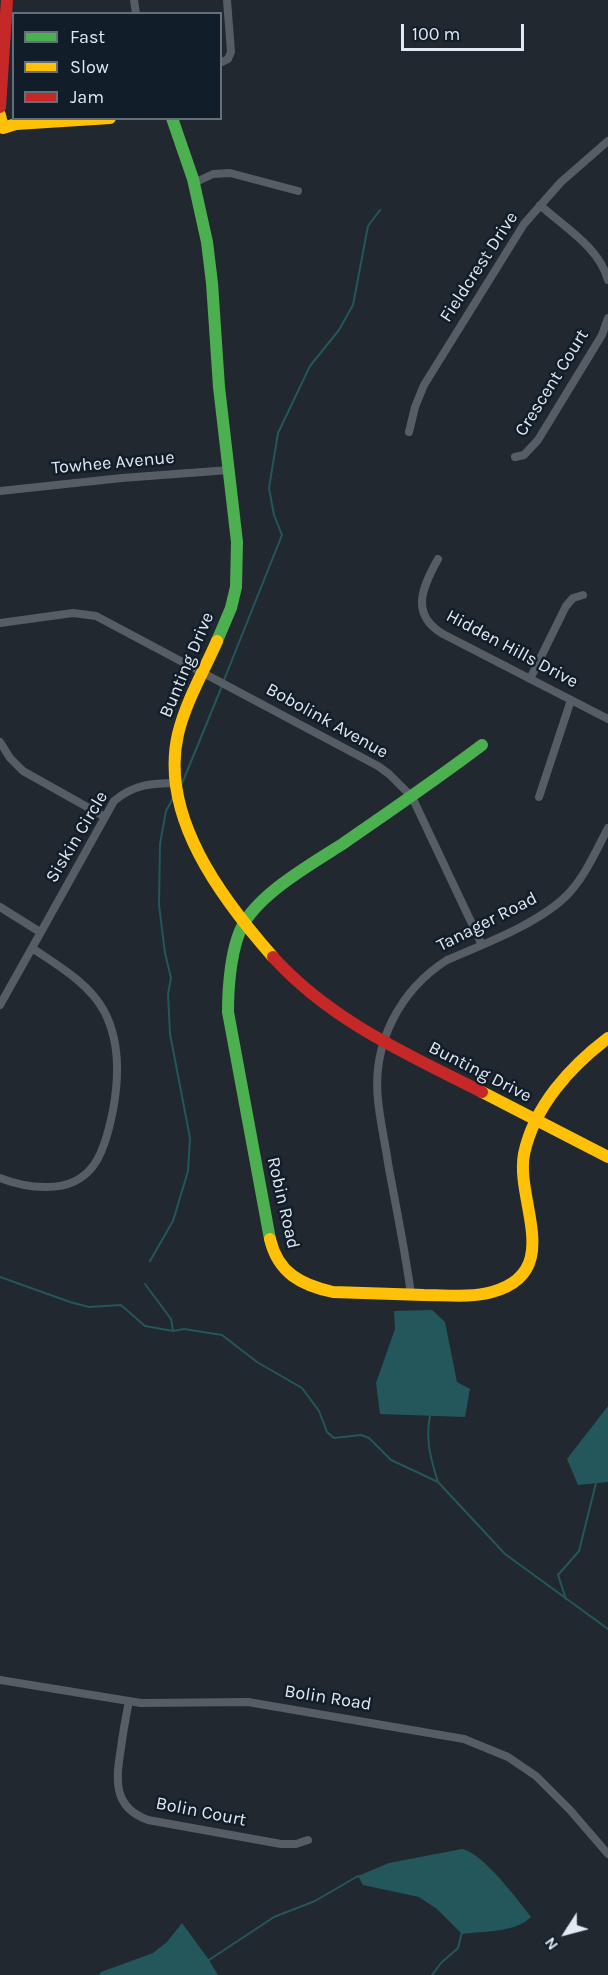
<!DOCTYPE html>
<style>
body{margin:0}
#map{position:relative;width:608px;height:1975px;overflow:hidden;background:#21282f;font-family:Karla,sans-serif}
canvas{display:block}
.legend{position:absolute;left:12px;top:12px;width:210px;height:108px;box-sizing:border-box;background:#121d2a;border:2px solid #656f7a;margin:0;padding:8px 10px;list-style:none;font-size:18px;color:#e1e9f3}
.legend li{display:flex;align-items:center;gap:12px;height:30px}
.legend b{width:30px;border:2px solid #656f7a}
.north{position:absolute;left:536px;top:1903px;width:60px;height:60px;-webkit-text-stroke:4px #121d2a;paint-order:stroke;rotate:234deg;font-size:16px;font-weight:700;line-height:24px;text-align:center;color:#e1e9f3}
.north::after{content:'';display:block;margin:auto;width:21px;height:27px;background:#e1e9f3;clip-path:polygon(50% 0,100% 100%,50% 72%,0 100%)}
.scale{position:absolute;left:401px;top:24px;width:123px;height:27px;box-sizing:border-box;border:3px solid #e1e9f3;border-top:0;padding-left:8px;font-size:18px;line-height:21px;white-space:nowrap;color:#e1e9f3;-webkit-text-stroke:4px #121d2a;paint-order:stroke}
</style>
<div id="map">
<canvas width="608" height="1975"></canvas>
<ul class="legend">
<li><b style="height:8px;background:#4caf50"></b>Fast</li>
<li><b style="height:8px;background:#ffc107"></b>Slow</li>
<li><b style="height:8px;background:#c62828"></b>Jam</li>
</ul>
<div class="north">N</div>
<div class="scale">100 m</div>
</div>
<script>
const ctx = document.querySelector('canvas').getContext('2d');
ctx.lineJoin = 'round';
function fillPath(path, color) { ctx.fillStyle = color; ctx.fill(path, 'evenodd'); }
function trace(path, color, width, dash) { ctx.strokeStyle = color; ctx.lineWidth = width; ctx.lineCap = dash ? 'butt' : 'round'; ctx.setLineDash(dash || []); ctx.stroke(path); }
function label(font, color, halo, rows, align = 'center') {
  ctx.font = font + ' Karla,sans-serif'; ctx.lineWidth = 5; ctx.setLineDash([]); ctx.textBaseline = 'middle'; ctx.strokeStyle = halo; ctx.fillStyle = color; for (const [text, x, y, turn = 0] of rows) {
    ctx.save(); ctx.translate(x, y); ctx.rotate((+turn || 0) * Math.PI / 180); ctx.textAlign = isNaN(turn) ? turn : align; if (halo) ctx.strokeText(text, 0, 0); ctx.fillText(text, 0, 0); ctx.restore();
  }
}
fillPath(new Path2D(`
 M 432,1310 L 445,1322 L 457,1382 L 470,1389 L 465,1417 L 380,1414 L 376,1383 L 395,1329 L 394,1311 Z
 M 608,1406 L 608,1482 L 578,1485 L 567,1459 Z
 M 462,1849 C 483,1853 517,1899 531,1917 C 515,1933 483,1931 462,1934 L 437,1909 L 419,1897 L 363,1885 L 358,1876 L 389,1863 Z
 M 182,1923 L 209,1960 L 218,1975 L 99,1975 L 101,1972 L 153,1953 L 167,1942 Z`), '#23575c');
trace(new Path2D(`
 M 224,680 L 282,535 L 274,515 L 269,488 L 278,433 L 310,366 L 339,330 L 353,305 L 368,226 L 380,210
 M 181,786 L 222,686
 M 150,1261 L 173,1221 L 188,1171 L 190,1138 L 170,1034 L 168,994 L 171,978 L 165,953 L 159,905 L 160,844 L 166,811 L 173,798
 M 0,1277 L 70,1302 L 89,1307 L 121,1305 L 145,1326 L 173,1331 L 184,1329 L 222,1335 L 257,1362 L 302,1388 L 319,1411 L 327,1432 L 334,1438 L 361,1435 L 369,1438 L 391,1460 L 438,1482 L 505,1554 L 608,1629
 M 145,1284 L 171,1319 L 173,1331
 M 430,1416 C 425,1439 431,1460 438,1482
 M 566,1599 L 558,1575 L 579,1551 L 596,1483
 M 209,1960 L 274,1917 L 315,1901 L 358,1876 L 361,1877
 M 432,1975 L 441,1963 L 458,1948 L 462,1932`), '#23575c', 2);
trace(new Path2D(`
 M 134,0 L 136,14
 M 220,63 L 228,59 L 231,52 L 227,0
 M 194,183 L 213,174 L 230,173 L 298,191
 M 540,205 C 564,227 599,247 608,280
 M 409,432 L 415,407 L 424,385 L 524,224 L 561,182 L 608,141
 M 515,457 L 524,455 L 538,440 L 602,335 L 608,318
 M 0,491 L 122,478 L 229,470
 M 438,559 C 423,586 409,614 443,634 L 608,719
 M 0,623 L 73,613 L 96,616 L 378,766 L 389,774 L 412,797 L 482,945
 M 530,679 L 566,606 L 573,598 L 583,595
 M 0,742 L 10,758 L 23,771 L 105,817
 M 539,797 L 571,700
 M 0,907 L 40,932
 M 32,948 L 114,801 C 134,784 153,783 177,783
 M 0,1005 L 32,948 C 57,965 89,983 104,1011 C 120,1041 119,1078 113,1110 C 105,1151 94,1188 45,1187 C 29,1187 15,1184 0,1178
 M 411,1294 C 405,1250 396,1207 388,1163 C 385,1142 380,1121 378,1100 C 372,1043 400,990 447,960 C 484,944 543,922 570,892 C 586,874 597,849 608,828
 M 0,1680 L 141,1703 L 248,1702 L 464,1739 L 508,1757 L 536,1776 L 570,1810 L 608,1854
 M 129,1701 C 126,1716 123,1732 121,1748 C 116,1779 112,1807 148,1820 L 281,1844 L 296,1844 L 308,1840`), '#575d64', 8);
trace(new Path2D(`
 M 172,118 L 193,179 L 207,242 L 212,283 L 219,387 L 237,542 L 236,587 L 231,608 L 217,641
 M 270,1239 L 228,1012 C 228,986 231,945 244,923 C 263,891 313,863 344,843 C 390,811 437,779 482,745`), '#4caf50', 12);
trace(new Path2D(`
 M 0,115 L 3,128 L 16,124 L 110,118
 M 217,641 C 204,671 186,701 178,734 C 159,816 222,899 273,957
 M 482,1092 L 608,1157
 M 270,1239 C 278,1273 301,1285 333,1292 C 363,1293 394,1294 424,1295 C 447,1295 470,1298 492,1292 C 565,1272 515,1201 524,1154 C 534,1106 571,1066 608,1038`), '#ffc107', 12);
trace(new Path2D(`
 M 0,107 L 7,0
 M 273,957 C 331,1021 407,1054 482,1092`), '#c62828', 12);
label('18px', '#e1e9f3', '#121d2a', [
 ["Fieldcrest Drive",479,267,-57],
 ["Crescent Court",552,383,-58],
 ["Towhee Avenue",113,463,-5],
 ["Hidden Hills Drive",512,649,28],
 ["Bunting Drive",187,665,-67],
 ["Bobolink Avenue",327,721,29],
 ["Siskin Circle",77,837,-59],
 ["Tanager Road",487,922,-27],
 ["Bunting Drive",480,1072,27],
 ["Robin Road",283,1203,77],
 ["Bolin Road",328,1698,9],
 ["Bolin Court",201,1812,11]
]);
</script>
